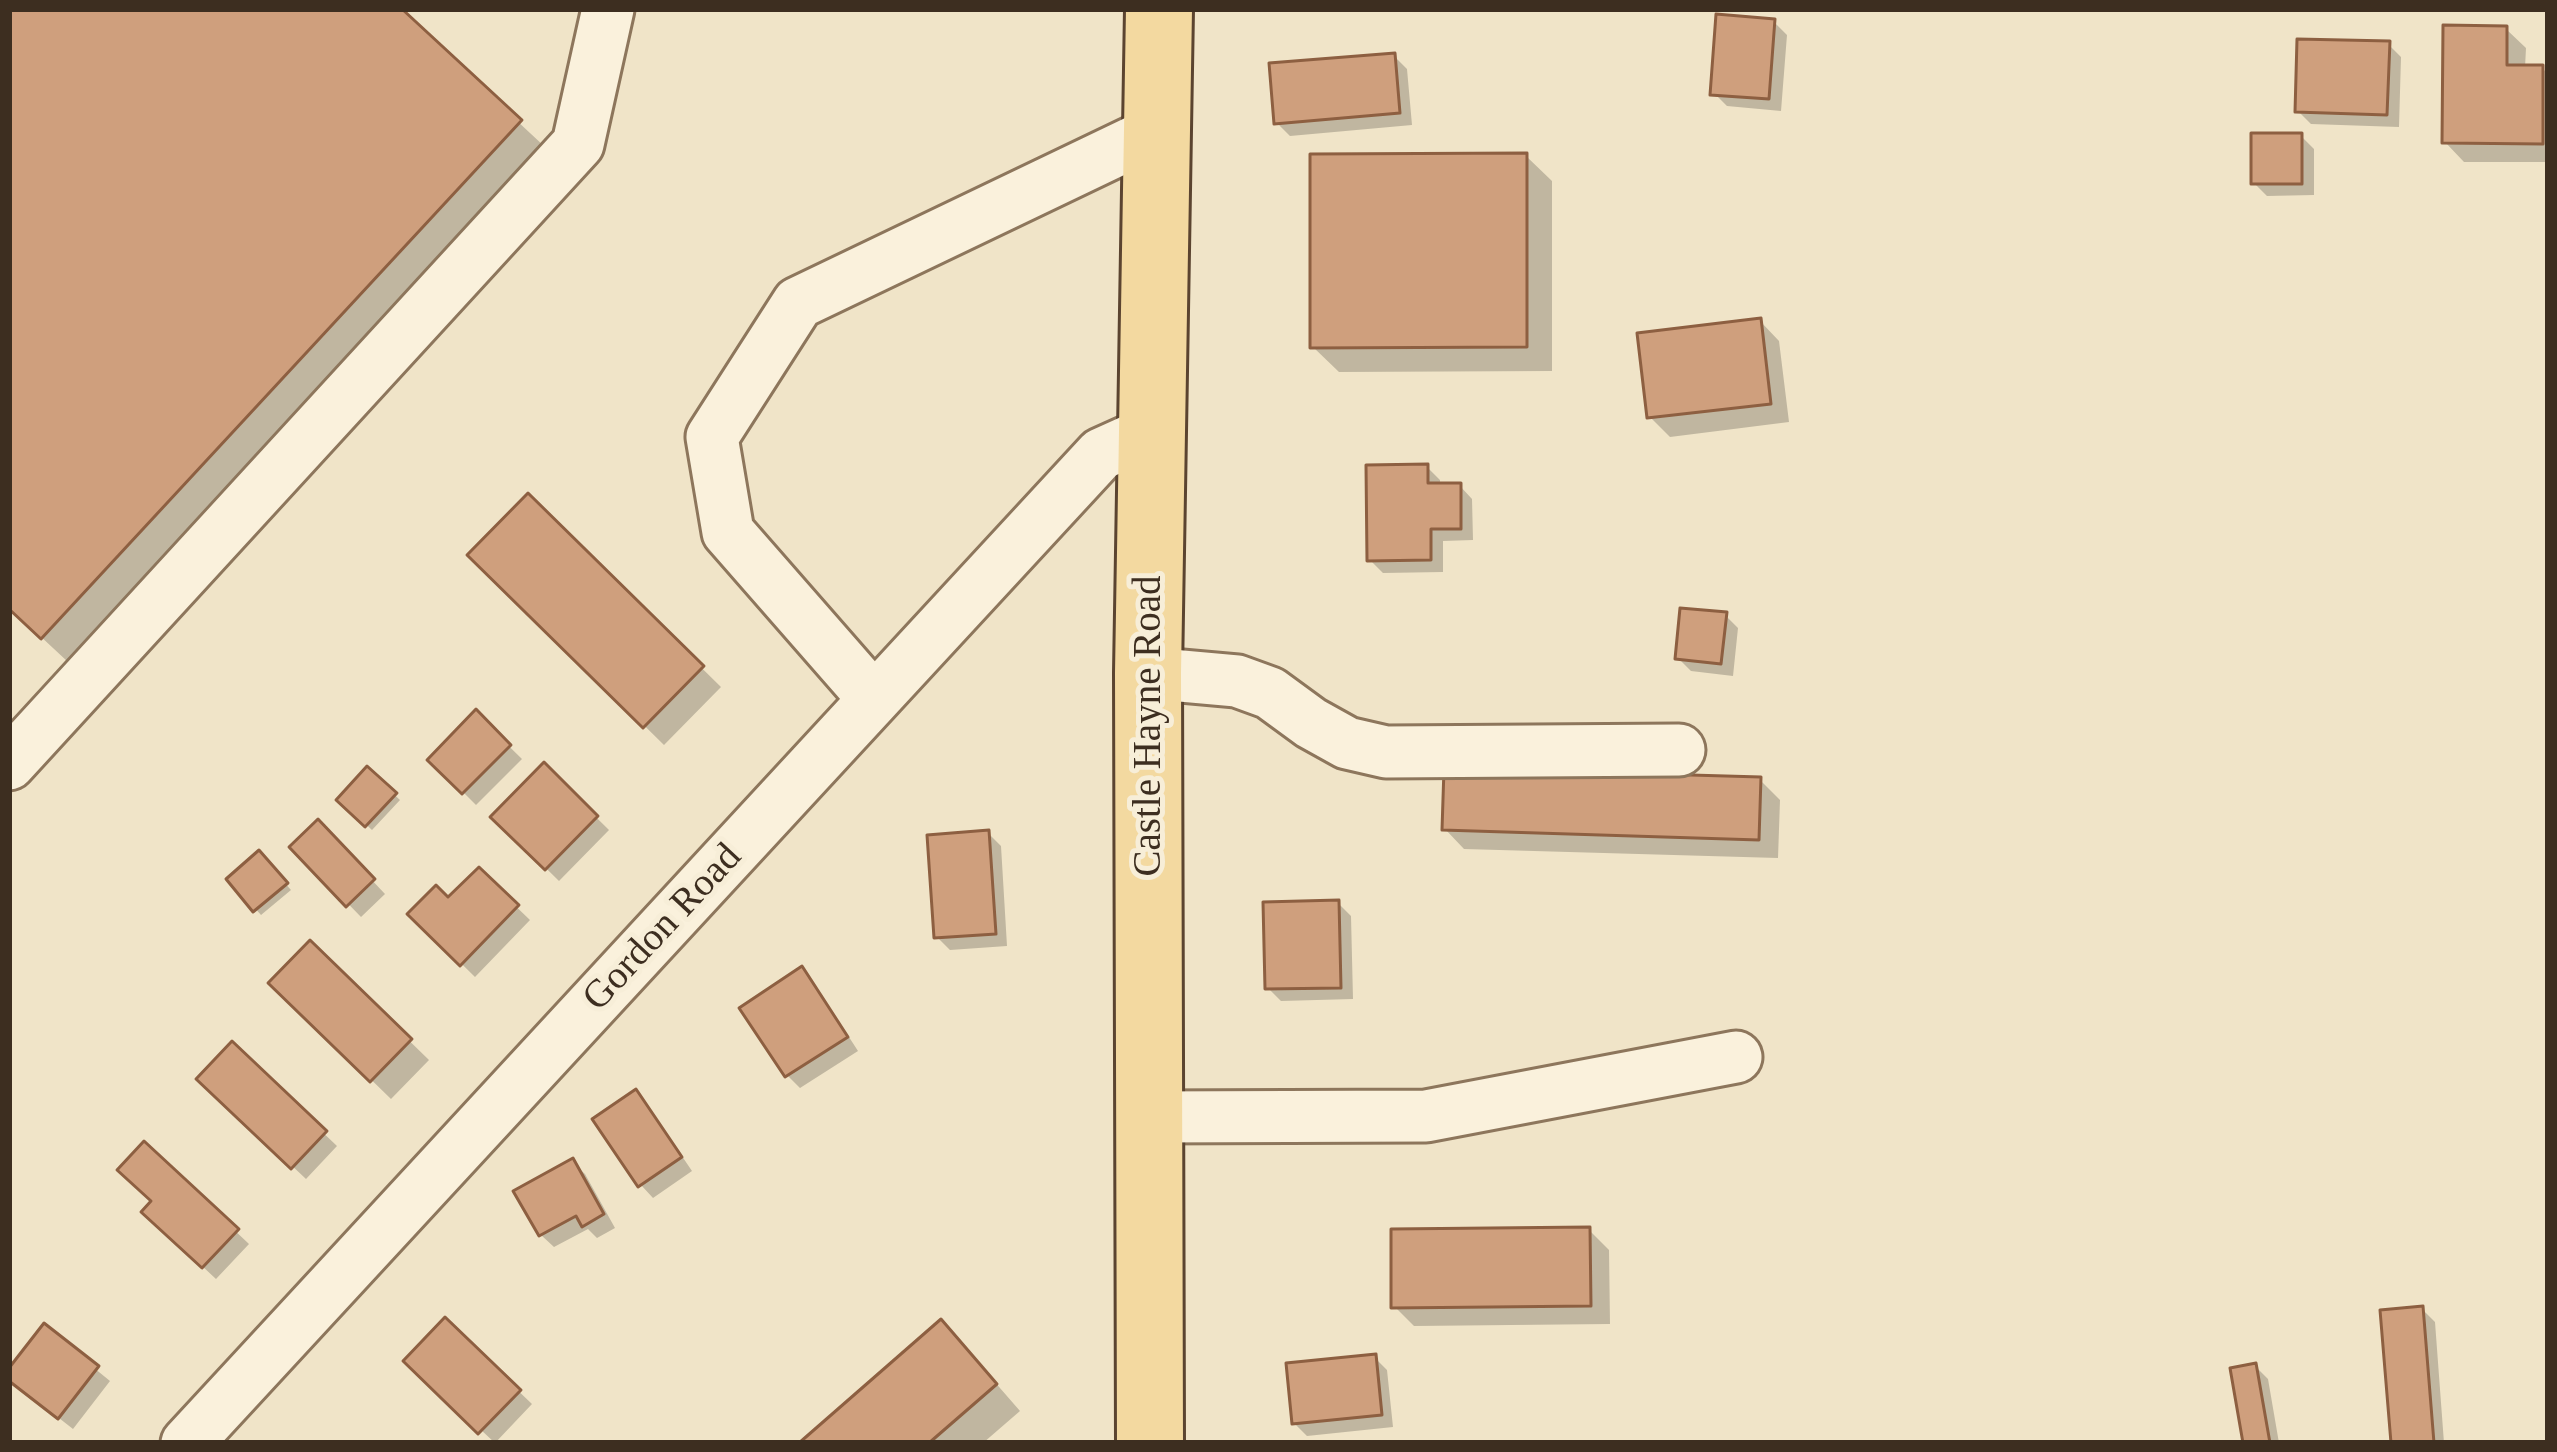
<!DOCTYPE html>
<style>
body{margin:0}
#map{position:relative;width:2557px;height:1452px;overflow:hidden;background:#f0e4c8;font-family:"Times New Roman",serif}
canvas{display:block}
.frame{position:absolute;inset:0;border:12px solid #3d2e20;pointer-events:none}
</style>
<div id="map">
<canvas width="2557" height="1452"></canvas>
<div class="frame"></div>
</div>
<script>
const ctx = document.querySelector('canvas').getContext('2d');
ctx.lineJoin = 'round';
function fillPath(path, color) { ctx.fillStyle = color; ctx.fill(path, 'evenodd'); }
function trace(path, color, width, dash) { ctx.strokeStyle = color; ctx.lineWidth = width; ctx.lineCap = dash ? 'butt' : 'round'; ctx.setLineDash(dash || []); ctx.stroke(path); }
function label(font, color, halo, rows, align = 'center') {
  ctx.font = font + ' "Times New Roman",serif'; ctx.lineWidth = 10; ctx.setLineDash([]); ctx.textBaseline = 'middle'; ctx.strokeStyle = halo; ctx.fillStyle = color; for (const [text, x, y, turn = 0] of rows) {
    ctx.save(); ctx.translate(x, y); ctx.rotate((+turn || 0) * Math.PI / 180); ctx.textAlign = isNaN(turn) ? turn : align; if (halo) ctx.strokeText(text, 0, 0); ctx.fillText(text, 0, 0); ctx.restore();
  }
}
fillPath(new Path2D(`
 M 9,9 L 397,9 L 545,147 L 68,662 L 9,607 Z
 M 1774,22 L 1787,35 L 1781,111 L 1727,106 L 1714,93 Z
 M 2506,29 L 2526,48 L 2525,68 L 2542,68 L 2548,74 L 2548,162 L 2464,162 L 2445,142 Z
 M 2388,44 L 2401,57 L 2399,127 L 2311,124 L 2298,111 Z
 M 1394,56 L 1407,69 L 1412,125 L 1290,136 L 1277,123 Z
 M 2301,136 L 2314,149 L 2314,195 L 2267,196 L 2254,183 Z
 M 1526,156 L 1552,181 L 1552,371 L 1339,372 L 1313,347 Z
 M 1760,321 L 1779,341 L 1789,422 L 1670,437 L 1650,417 Z
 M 1427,467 L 1440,480 L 1440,486 L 1460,486 L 1472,499 L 1473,540 L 1443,541 L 1443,572 L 1383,573 L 1370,560 Z
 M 528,497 L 721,687 L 664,745 L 471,555 Z
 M 1725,615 L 1738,628 L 1733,676 L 1691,671 L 1678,658 Z
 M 476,714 L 522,759 L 476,805 L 431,760 Z
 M 544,766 L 609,830 L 559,881 L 494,817 Z
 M 368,770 L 400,800 L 372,830 L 340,800 Z
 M 1760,780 L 1780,800 L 1778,858 L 1464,849 L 1445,829 Z
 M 318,823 L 385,894 L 361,917 L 293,847 Z
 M 988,833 L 1001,846 L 1007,946 L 950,950 L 937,937 Z
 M 259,854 L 291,890 L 261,915 L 230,880 Z
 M 479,871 L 530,920 L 475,977 L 411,914 L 448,902 Z
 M 1338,903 L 1351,916 L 1353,999 L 1281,1001 L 1268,988 Z
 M 310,944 L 429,1060 L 391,1099 L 272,983 Z
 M 801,970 L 814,983 L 858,1051 L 800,1088 L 788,1076 L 744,1008 Z
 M 232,1046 L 337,1146 L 306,1179 L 200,1079 Z
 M 636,1093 L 648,1106 L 692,1171 L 653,1198 L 641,1185 Z
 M 144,1145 L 249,1244 L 216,1279 L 158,1225 Z
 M 572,1162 L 585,1174 L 615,1228 L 597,1238 L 588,1229 L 554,1247 L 541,1235 Z
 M 1589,1230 L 1609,1250 L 1610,1324 L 1414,1326 L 1394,1306 Z
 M 2422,1309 L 2435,1322 L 2444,1443 L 2394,1443 Z
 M 445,1321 L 532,1404 L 495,1443 L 407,1361 Z
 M 45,1328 L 110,1381 L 73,1429 L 9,1379 L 9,1373 Z
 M 966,1349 L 1020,1411 L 983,1443 L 803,1443 Z
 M 1374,1357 L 1387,1370 L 1393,1427 L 1307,1436 L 1294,1423 Z
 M 2255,1366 L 2268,1379 L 2279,1443 L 2246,1443 Z`), '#0003');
const building = new Path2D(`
 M 9,9 L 402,9 L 522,120 L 41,639 L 9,609 Z
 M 1716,14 L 1775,19 L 1769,99 L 1710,95 Z
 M 2443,25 L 2507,26 L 2507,65 L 2543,65 L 2543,144 L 2442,143 Z
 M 2297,39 L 2390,41 L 2387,115 L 2295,112 Z
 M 1395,53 L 1400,113 L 1274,124 L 1269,63 Z
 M 2251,133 L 2302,133 L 2302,184 L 2251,184 Z
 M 1527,153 L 1527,347 L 1310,348 L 1310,154 Z
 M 1761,318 L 1771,404 L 1647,418 L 1637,333 Z
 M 1428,464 L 1428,483 L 1461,483 L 1461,529 L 1431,529 L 1431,560 L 1367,561 L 1366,465 Z
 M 528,493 L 704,666 L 643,728 L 467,555 Z
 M 1680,608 L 1727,612 L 1721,664 L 1675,659 Z
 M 476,709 L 511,745 L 462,794 L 427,760 Z
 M 544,762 L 598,816 L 545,870 L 490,817 Z
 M 367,766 L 397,793 L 365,827 L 336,800 Z
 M 1444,768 L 1761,777 L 1759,840 L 1442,830 Z
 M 318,819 L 375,879 L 346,907 L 289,847 Z
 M 989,830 L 996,934 L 934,938 L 927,835 Z
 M 259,850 L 288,883 L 253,912 L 226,879 Z
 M 479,867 L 519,905 L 460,966 L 407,914 L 436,885 L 448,897 Z
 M 1339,900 L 1341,988 L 1265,989 L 1263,902 Z
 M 310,940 L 412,1039 L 370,1082 L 268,983 Z
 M 802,966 L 848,1037 L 785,1077 L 739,1008 Z
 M 232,1041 L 327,1131 L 291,1169 L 196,1079 Z
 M 636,1089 L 682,1157 L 638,1187 L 592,1119 Z
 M 144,1141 L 239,1229 L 202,1268 L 141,1212 L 151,1201 L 117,1170 Z
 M 573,1158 L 604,1214 L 582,1227 L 576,1216 L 539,1236 L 513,1191 Z
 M 1590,1227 L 1591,1306 L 1391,1308 L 1391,1229 Z
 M 2423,1306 L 2434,1443 L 2391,1443 L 2380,1310 Z
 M 445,1317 L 521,1390 L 478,1434 L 403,1361 Z
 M 941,1319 L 997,1384 L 929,1443 L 799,1443 Z
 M 44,1323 L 99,1366 L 58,1419 L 9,1381 L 9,1368 Z
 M 1376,1354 L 1382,1415 L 1292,1424 L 1286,1363 Z
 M 2256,1363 L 2270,1443 L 2243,1443 L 2230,1368 Z`);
fillPath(building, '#cf9f7d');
trace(building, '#8d5f41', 3);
const minor = new Path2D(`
 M 1148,673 L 1237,681 L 1270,693 L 1311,723 L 1347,743 L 1386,752 L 1679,750
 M 874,699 L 728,532 L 712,437 L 798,303 L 1157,131
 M 9,764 L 578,144 L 608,9
 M 1150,1117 L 1426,1116 L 1736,1057
 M 187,1443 L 1101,454 L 1152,431`);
const major = new Path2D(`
 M 1150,1443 L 1148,673 L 1159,9`);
trace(minor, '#8d765c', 57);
trace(major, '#5b4430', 72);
trace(minor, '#faf1dc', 51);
trace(major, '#f3d9a0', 66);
label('39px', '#3d2e20', '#f7eed8', [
 ["Castle Hayne Road",1150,726,-90],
 ["Gordon Road",663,928,-47]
]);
</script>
